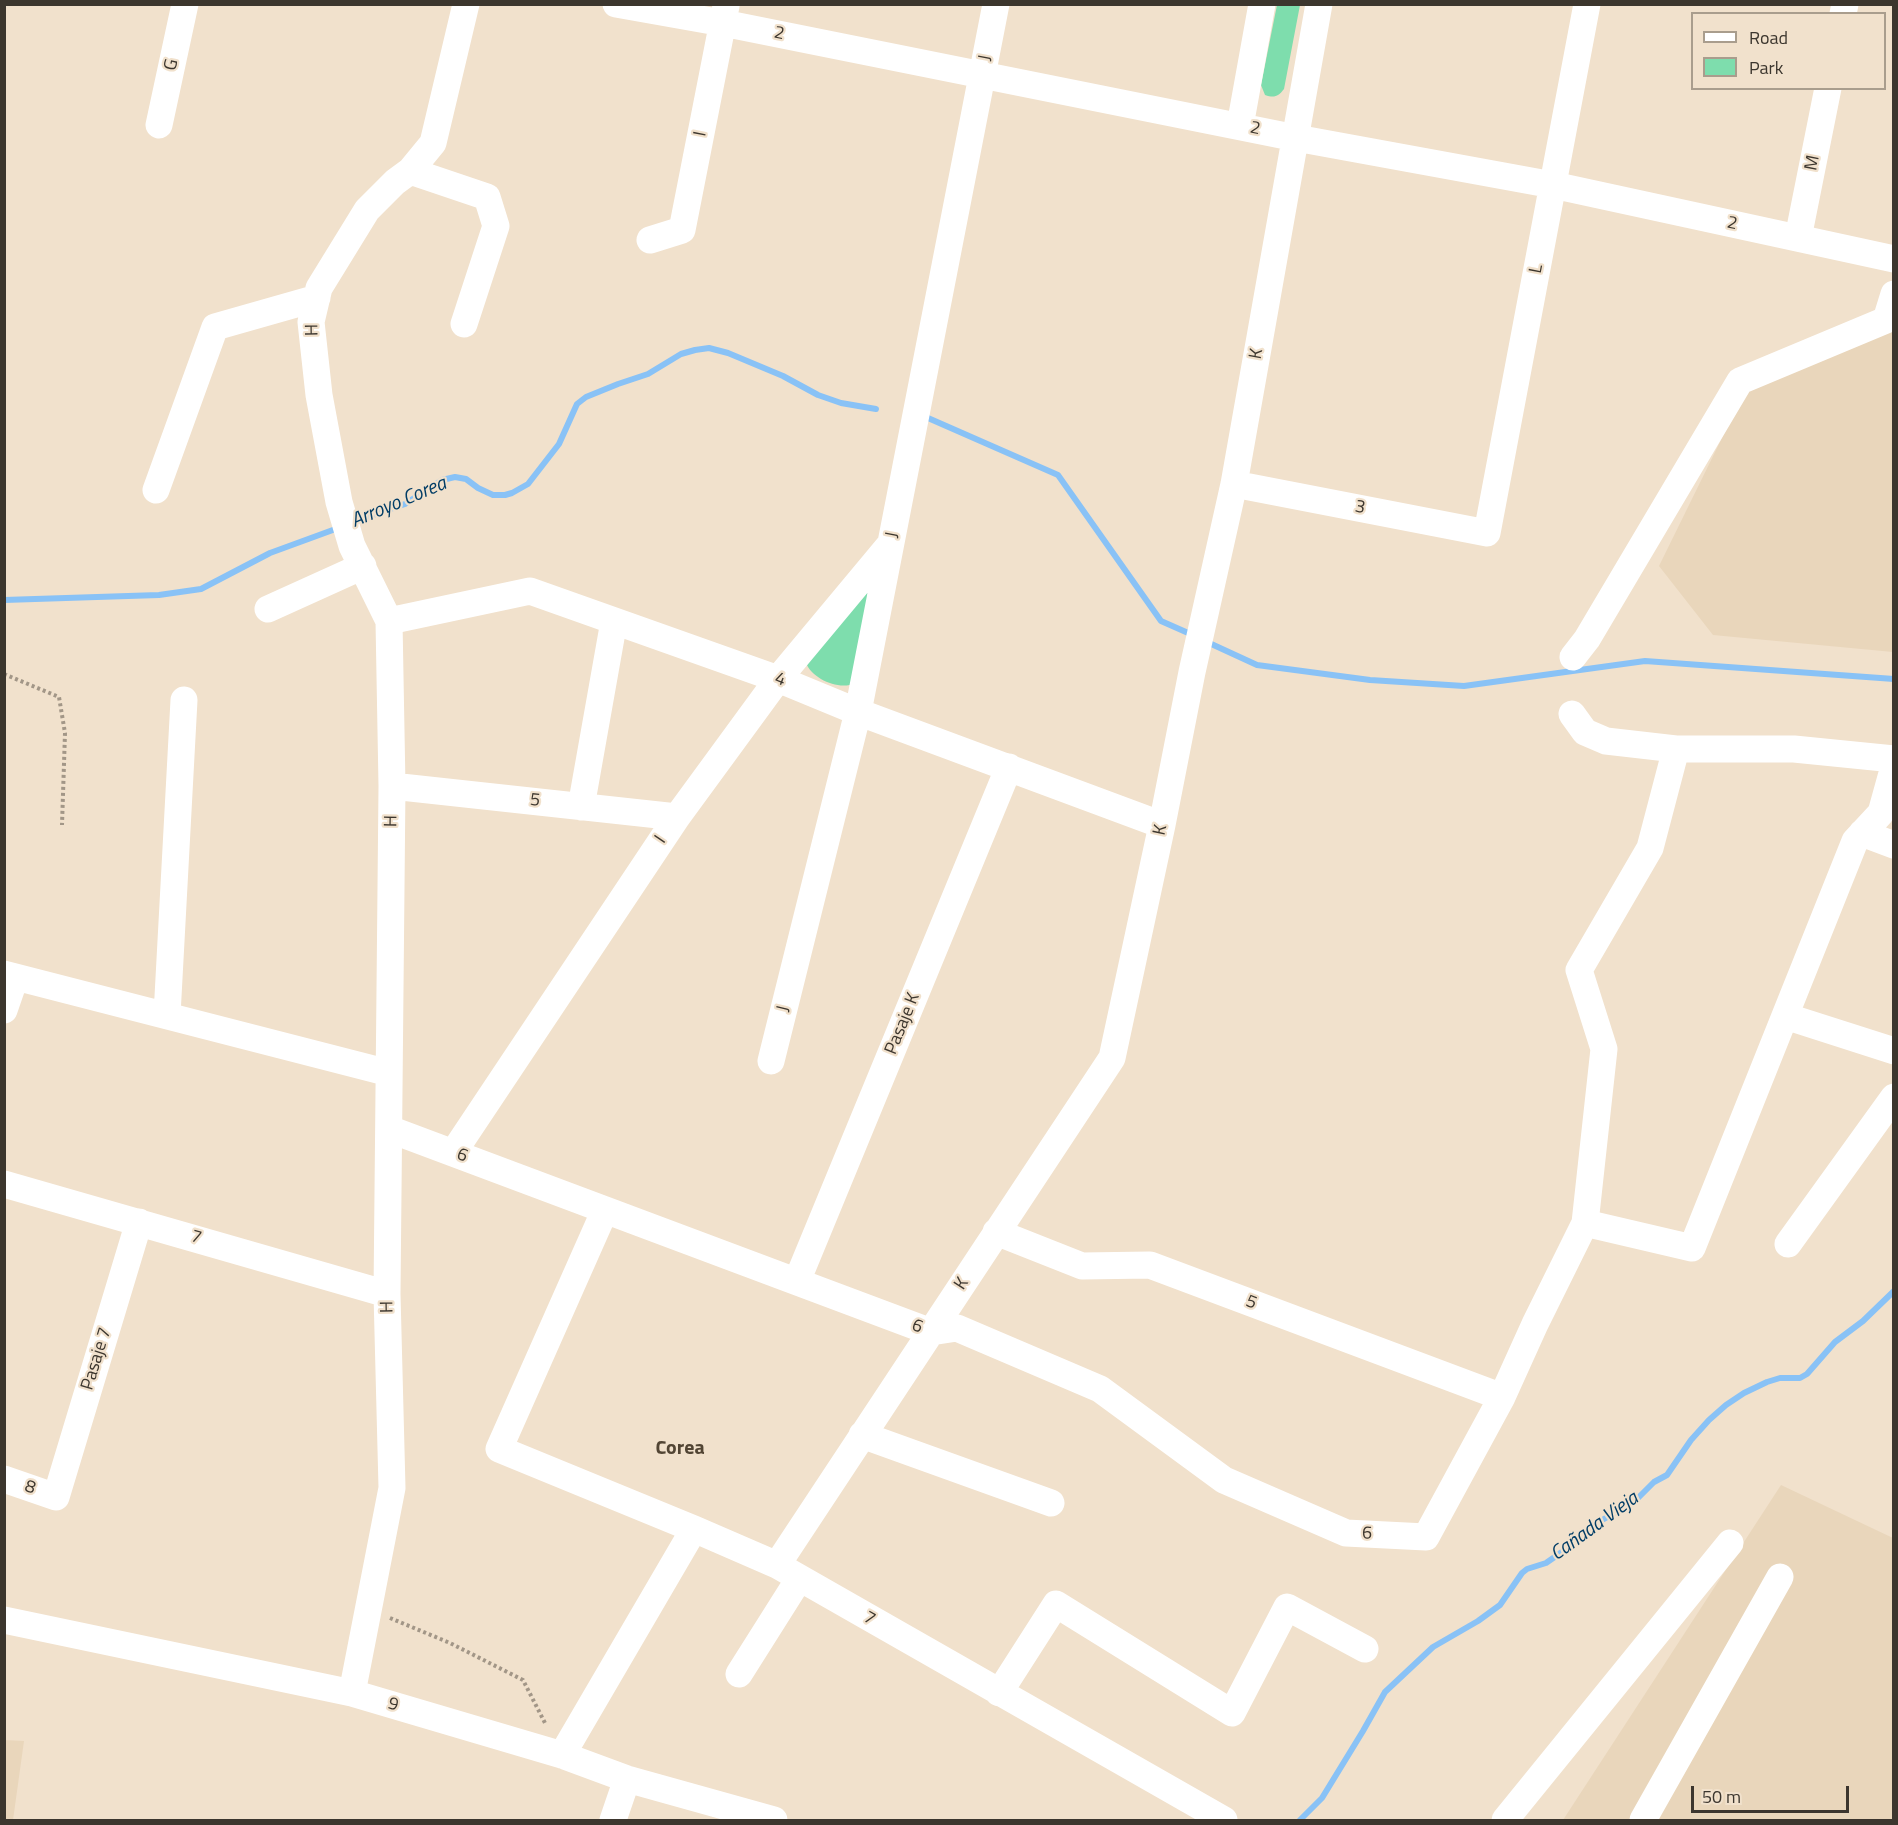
<!DOCTYPE html>
<meta charset="utf-8">
<style>
body{margin:0}
#map{position:relative;width:1898px;height:1825px;overflow:hidden;background:#f1e1cc;font-family:"Titillium Web",sans-serif}
canvas{display:block}
.frame{position:absolute;inset:0;border:6px solid #3c362e;pointer-events:none}
.legend{position:absolute;left:1691px;top:12px;width:195px;height:78px;box-sizing:border-box;background:#f1e1cc;border:2px solid #a99d8d;margin:0;padding:8px 10px;list-style:none;font-size:18px;color:#3c362e}
.legend li{display:flex;align-items:center;gap:12px;height:30px}
.legend b{width:30px;border:2px solid #a99d8d}
.scale{position:absolute;left:1691px;top:1786px;width:158px;height:27px;box-sizing:border-box;border:3px solid #3c362e;border-top:0;padding-left:8px;font-size:18px;line-height:21px;white-space:nowrap;color:#3c362e;-webkit-text-stroke:4px #f1e1cc;paint-order:stroke}
</style>
<div id="map">
<canvas width="1898" height="1825"></canvas>
<div class="frame"></div>
<ul class="legend">
<li><b style="height:8px;background:#fff"></b>Road</li>
<li><b style="height:16px;background:#7eddad"></b>Park</li>
</ul>
<div class="scale">50 m</div>
</div>
<script>
const ctx = document.querySelector('canvas').getContext('2d');
ctx.lineJoin = 'round';
function fillPath(path, color) { ctx.fillStyle = color; ctx.fill(path, 'evenodd'); }
function trace(path, color, width, dash) { ctx.strokeStyle = color; ctx.lineWidth = width; ctx.lineCap = dash ? 'butt' : 'round'; ctx.setLineDash(dash || []); ctx.stroke(path); }
function label(font, color, halo, rows, align = 'center') {
  ctx.font = font + ' "Titillium Web",sans-serif'; ctx.lineWidth = 4.5; ctx.setLineDash([]); ctx.textBaseline = 'middle'; ctx.strokeStyle = halo; ctx.fillStyle = color; for (const [text, x, y, turn = 0] of rows) {
    ctx.save(); ctx.translate(x, y); ctx.rotate((+turn || 0) * Math.PI / 180); ctx.textAlign = isNaN(turn) ? turn : align; if (halo) ctx.strokeText(text, 0, 0); ctx.fillText(text, 0, 0); ctx.restore();
  }
}
fillPath(new Path2D(`
 M 1893,324 L 1893,652 L 1713,635 L 1659,566 L 1747,387 Z
 M 1781,1485 L 1893,1538 L 1893,1820 L 1563,1820 Z
 M 4,1740 L 24,1741 L 13,1820 L 5,1820 Z`), '#e9d6bb');
fillPath(new Path2D(`
 M 1277,5 L 1300,5 L 1284,89 C 1278,97 1274,98 1265,95 L 1261,85 Z
 M 869,585 L 855,683 C 840,691 812,679 806,663 Z`), '#7eddad');
trace(new Path2D(`
 M 928,418 L 1058,475 L 1161,621 L 1195,636
 M 353,522 L 405,504 L 442,480 L 455,477 L 466,479 L 478,488 L 493,495 L 505,495 L 512,493 L 528,484 L 559,444 L 577,404 L 586,397 L 618,384 L 648,374 L 681,354 L 695,350 L 709,348 L 728,353 L 783,376 L 818,395 L 841,403 L 876,409
 M 4,600 L 159,595 L 201,589 L 270,553 L 341,527
 M 1207,642 L 1257,665 L 1370,680 L 1464,686 L 1645,661 L 1894,679
 M 1300,1820 L 1322,1798 L 1363,1731 L 1385,1692 L 1433,1647 L 1478,1621 L 1500,1605 L 1522,1573 L 1527,1569 L 1546,1563 L 1569,1547 L 1597,1523 L 1635,1501 L 1654,1482 L 1667,1475 L 1691,1440 L 1709,1420 L 1726,1405 L 1744,1393 L 1767,1382 L 1780,1378 L 1800,1378 L 1807,1374 L 1835,1342 L 1863,1321 L 1894,1291`), '#89c2f6', 6);
trace(new Path2D(`
 M 4,674 L 59,697 L 65,733 L 62,825
 M 390,1618 L 450,1643 L 523,1680 L 546,1725`), '#a29687', 4, [3, 3]);
trace(new Path2D(`
 M 616,4 L 723,23 L 1296,138 L 1553,185 L 1894,259
 M 1843,14 L 1845,4
 M 159,125 L 185,4
 M 1240,126 L 1262,4
 M 410,171 L 487,197 L 496,226 L 464,324
 M 1798,238 L 1828,88
 M 650,240 L 682,230 L 726,6
 M 1234,484 L 1487,533 L 1587,4
 M 156,490 L 215,327 L 317,298
 M 268,609 L 363,566
 M 389,621 L 530,591 L 778,679 L 858,712 L 1162,825
 M 1573,657 L 1587,639 L 1740,381 L 1886,320 L 1894,294
 M 1676,749 L 1794,749 L 1894,759
 M 392,786 L 677,817
 M 581,807 L 614,621
 M 1862,833 L 1894,845
 M 4,974 L 389,1073
 M 4,1010 L 15,978
 M 167,1015 L 184,700
 M 1785,1016 L 1894,1051
 M 771,1061 L 858,712 L 996,4
 M 389,1129 L 931,1332 L 957,1328 L 1100,1389 L 1224,1480 L 1346,1533 L 1426,1537 L 1502,1397 L 1535,1324 L 1585,1223 L 1604,1049 L 1579,970 L 1650,848 L 1676,749 L 1606,741 L 1585,732 L 1572,714
 M 453,1153 L 677,817 L 778,679 L 888,547
 M 4,1184 L 387,1294
 M 605,1210 L 499,1449 L 694,1529 L 777,1565 L 1224,1820
 M 1585,1223 L 1692,1248 L 1855,841 L 1881,813 L 1894,766
 M 996,1232 L 1082,1266 L 1150,1265 L 1502,1397
 M 1788,1244 L 1894,1097
 M 797,1281 L 1009,767
 M 862,1435 L 1051,1503
 M 4,1479 L 56,1497 L 139,1222
 M 777,1565 L 1112,1058 L 1162,825 L 1192,672 L 1234,484 L 1319,4
 M 4,1620 L 352,1693 L 562,1755 L 627,1779 L 774,1820
 M 739,1674 L 799,1579
 M 352,1693 L 392,1488 L 387,1294 L 392,786 L 389,621 L 352,546 L 339,502 L 319,395 L 311,322 L 319,288 L 367,210 L 395,182 L 410,171 L 433,143 L 466,4
 M 999,1693 L 1056,1604 L 1232,1713 L 1287,1607 L 1365,1649
 M 562,1755 L 694,1529
 M 613,1820 L 627,1779
 M 1505,1820 L 1730,1543
 M 1643,1820 L 1780,1577`), '#fff', 27);
label('18px', '#3c362e', '#f1e1cc', [
 ["2",779,34,12],
 ["J",986,58,-79],
 ["G",172,65,-78],
 ["2",1255,129,12],
 ["I",701,134,-79],
 ["M",1813,163,-79],
 ["2",1732,224,12],
 ["L",1537,269,-79],
 ["H",313,330,-91],
 ["K",1257,354,-80],
 ["3",1360,508,11],
 ["J",893,535,-79],
 ["4",780,680,21],
 ["5",535,801,6],
 ["H",392,821,-89],
 ["K",1161,830,-78],
 ["I",661,840,-56],
 ["J",784,1009,-76],
 ["Pasaje K",903,1024,-68],
 ["6",462,1156,21],
 ["7",196,1238,16],
 ["K",962,1284,-57],
 ["5",1251,1303,21],
 ["H",388,1307,-91],
 ["6",917,1327,21],
 ["Pasaje 7",97,1359,-73],
 ["8",30,1488,19],
 ["6",1367,1534,3],
 ["7",869,1619,30],
 ["9",393,1705,17]
]);
label('italic 20px', '#023d66', '#f1e1cc', [
 ["Arroyo Corea",399,503,-23],
 ["Cañada Vieja",1595,1527,-36]
]);
label('bold 20px', '#524534', '#f1e1cc', [
 ["Corea",680,1449]
]);
</script>
